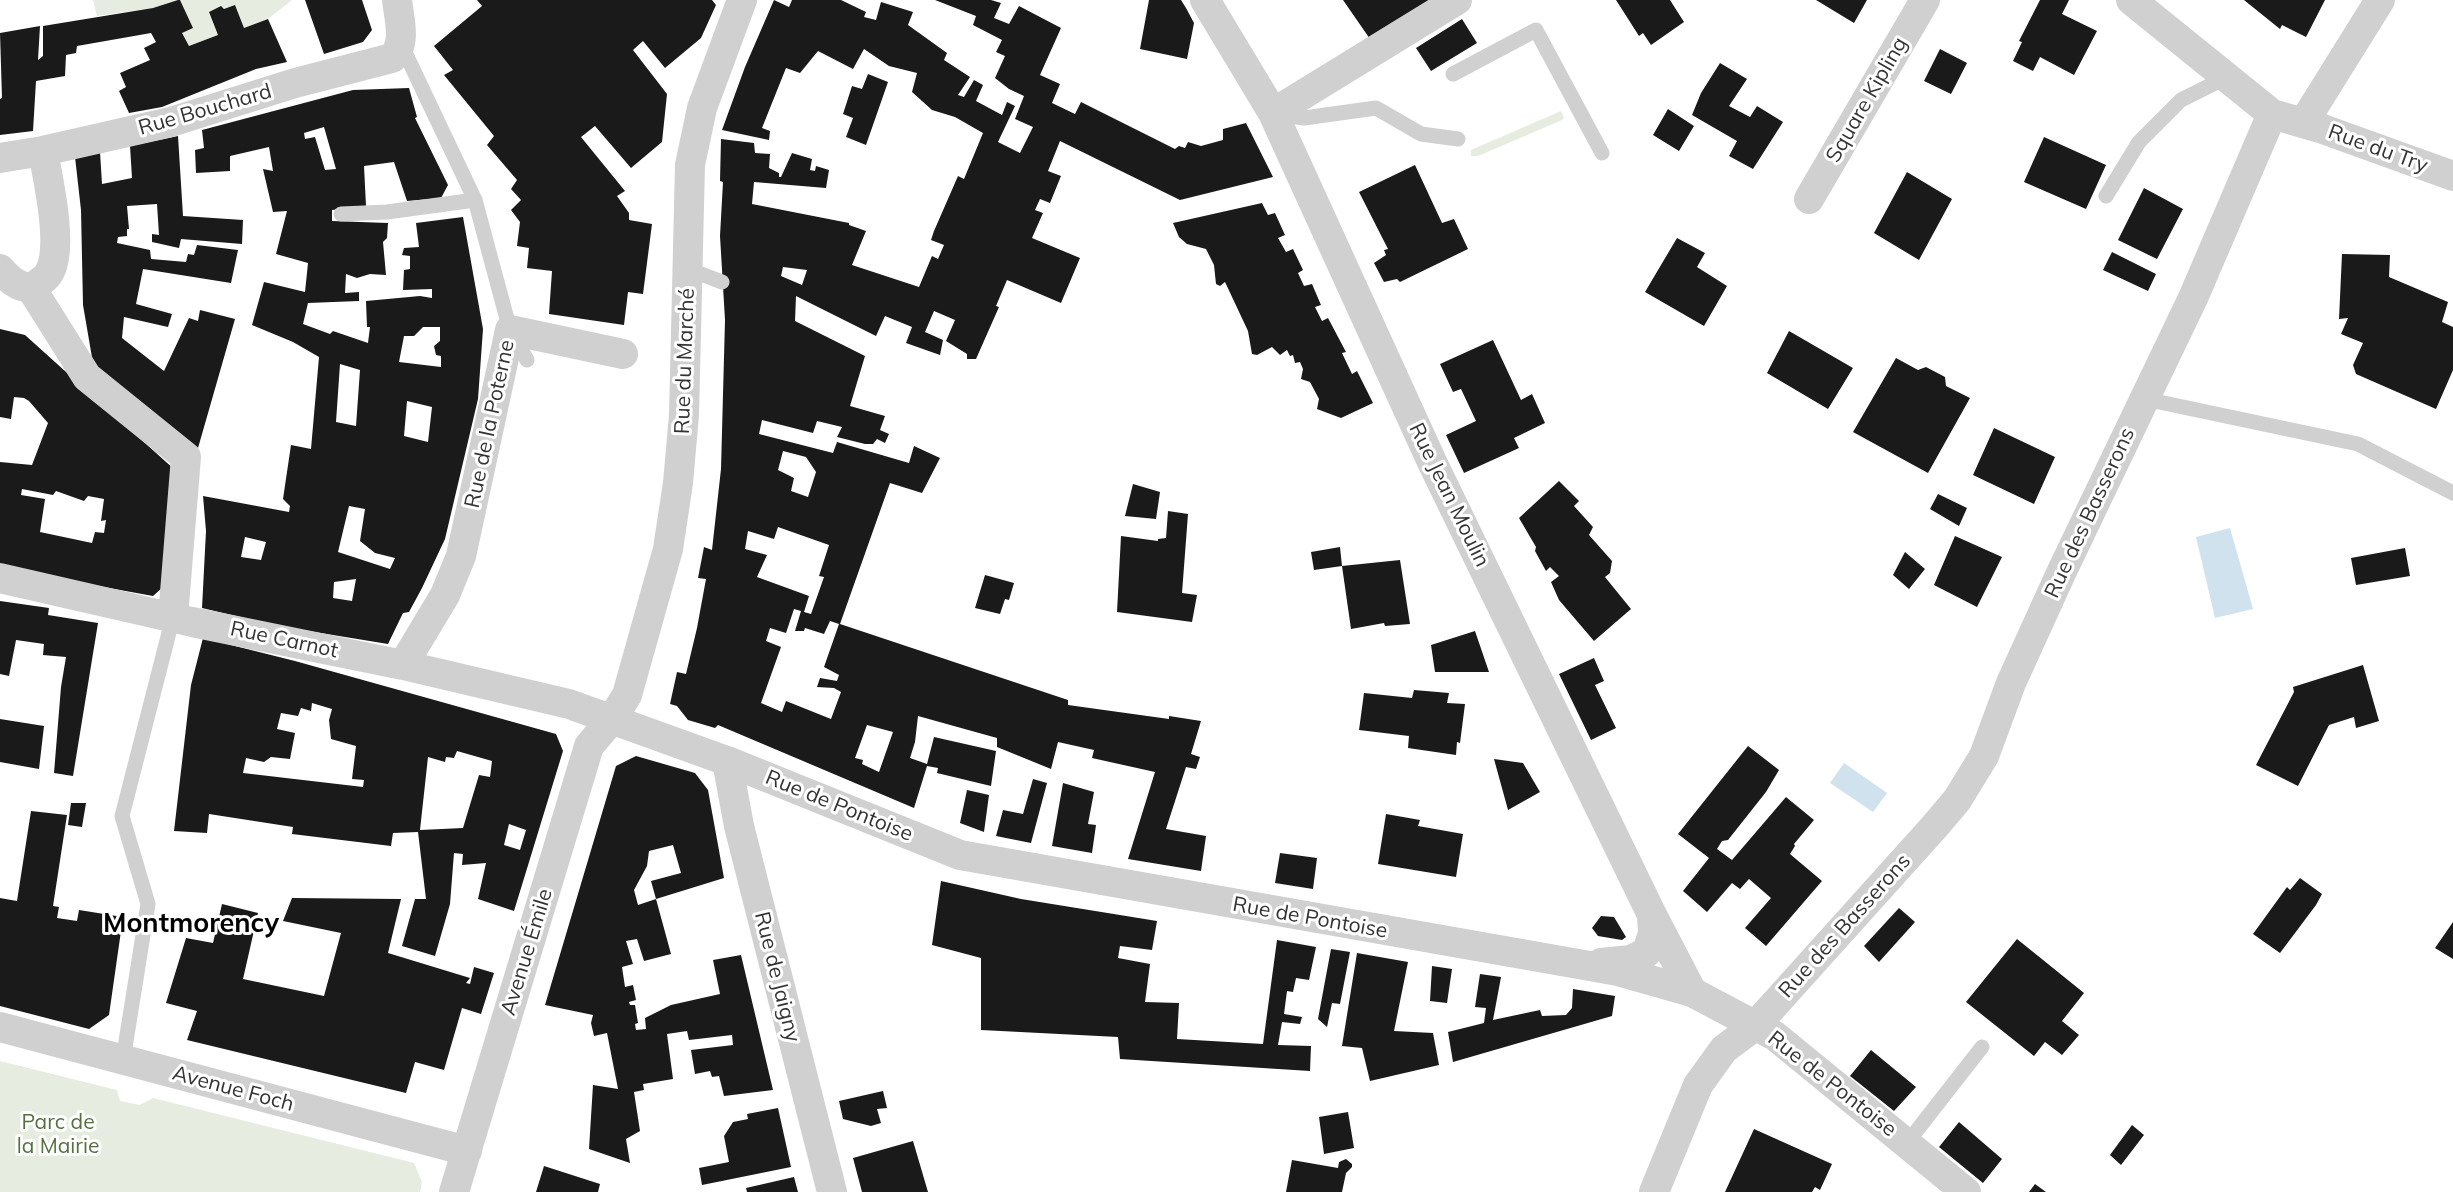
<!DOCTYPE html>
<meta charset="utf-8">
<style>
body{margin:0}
canvas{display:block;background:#fff}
</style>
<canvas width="2453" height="1192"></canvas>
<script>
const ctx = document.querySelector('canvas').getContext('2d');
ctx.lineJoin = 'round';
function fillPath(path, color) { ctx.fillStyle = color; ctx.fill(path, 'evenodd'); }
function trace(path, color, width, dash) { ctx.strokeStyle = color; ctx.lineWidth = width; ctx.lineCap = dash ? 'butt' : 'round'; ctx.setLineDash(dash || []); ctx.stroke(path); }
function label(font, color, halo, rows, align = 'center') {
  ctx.font = font + ' Mulish,sans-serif'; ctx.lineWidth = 6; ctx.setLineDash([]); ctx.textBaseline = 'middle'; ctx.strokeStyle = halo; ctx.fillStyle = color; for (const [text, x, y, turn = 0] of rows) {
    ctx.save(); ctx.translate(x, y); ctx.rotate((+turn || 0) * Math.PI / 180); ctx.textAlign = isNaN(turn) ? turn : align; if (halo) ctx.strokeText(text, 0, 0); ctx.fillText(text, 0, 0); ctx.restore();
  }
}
fillPath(new Path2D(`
 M 93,0 L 178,0 L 153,8 L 97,16 Z
 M 180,0 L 292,0 L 268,19 L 244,28 L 235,5 L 224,9 L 221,7 L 209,13 L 218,35 L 189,46 L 182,33 L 193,28 Z
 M 1561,111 L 1564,118 L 1562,120 L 1478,156 L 1471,156 L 1471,150 Z
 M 0,1061 L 117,1090 L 120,1101 L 140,1105 L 153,1098 L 414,1163 L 422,1182 L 420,1192 L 0,1192 Z`), '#e6ecdf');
fillPath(new Path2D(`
 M 2230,528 L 2253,609 L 2215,618 L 2196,537 Z
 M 1844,763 L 1887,793 L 1873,812 L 1830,783 Z`), '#cfe2ee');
fillPath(new Path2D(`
 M 178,0 L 180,0 L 193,28 L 182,33 L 189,46 L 218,35 L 209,12 L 221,6 L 224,9 L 235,5 L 244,28 L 268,19 L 287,62 L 256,69 L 162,107 L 129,113 L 119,91 L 126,87 L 120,73 L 150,60 L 144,48 L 156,42 L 151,33 L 77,46 L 76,53 L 66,55 L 65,76 L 36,81 L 33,131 L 0,135 L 0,99 L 2,98 L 0,33 L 40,26 L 38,60 L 43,56 L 43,26 L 153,8 Z
 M 305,0 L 362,0 L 372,30 L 363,42 L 324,54 Z
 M 477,0 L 712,0 L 716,5 L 701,38 L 665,68 L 643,41 L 633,50 L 667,94 L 662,142 L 631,168 L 595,126 L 581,137 L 625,191 L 617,196 L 629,213 L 629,220 L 652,224 L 643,294 L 628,292 L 624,325 L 549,314 L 552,271 L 527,268 L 529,248 L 517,246 L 520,222 L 511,210 L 521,200 L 511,189 L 517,180 L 487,145 L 494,136 L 444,75 L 453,70 L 434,46 L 482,6 Z
 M 774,0 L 789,7 L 792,0 L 841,0 L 866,12 L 864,17 L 876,20 L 881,2 L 913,12 L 908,25 L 947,53 L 944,60 L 970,77 L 958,95 L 964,97 L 974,80 L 983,85 L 976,101 L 1002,115 L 1007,102 L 1015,106 L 998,142 L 1020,153 L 1033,127 L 1015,119 L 1024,96 L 1009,89 L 995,78 L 1005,56 L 996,52 L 1002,40 L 973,25 L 976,16 L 935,0 L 991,0 L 1001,3 L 994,18 L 1009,24 L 1019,6 L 1061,28 L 1040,75 L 1060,84 L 1052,103 L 1075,114 L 1081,102 L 1175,149 L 1179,146 L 1185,148 L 1188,142 L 1201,146 L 1223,140 L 1223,129 L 1246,123 L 1273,177 L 1180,200 L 1060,141 L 1048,171 L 1061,176 L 1050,203 L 1040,199 L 1035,210 L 1043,213 L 1032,238 L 1080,258 L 1061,303 L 1007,280 L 996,306 L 999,307 L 976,359 L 967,359 L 967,354 L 946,341 L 955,320 L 934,311 L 925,332 L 943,340 L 940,355 L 906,343 L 912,327 L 885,316 L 876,336 L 796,296 L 795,321 L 865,356 L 850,406 L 885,416 L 880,430 L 889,434 L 885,443 L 877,439 L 873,444 L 865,444 L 837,437 L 842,427 L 817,421 L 813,433 L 762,420 L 759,434 L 833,453 L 837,442 L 909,463 L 914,446 L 940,458 L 922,493 L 890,483 L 840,624 L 1068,700 L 1068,705 L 1169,719 L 1169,716 L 1201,721 L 1191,754 L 1200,757 L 1196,769 L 1186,767 L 1166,829 L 1206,836 L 1201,871 L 1128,859 L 1155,772 L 1092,758 L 1094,750 L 1058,742 L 1051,769 L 997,747 L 997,738 L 918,716 L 915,742 L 910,758 L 927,764 L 934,737 L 996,751 L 991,786 L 937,773 L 938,768 L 927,766 L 914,808 L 718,725 L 715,728 L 688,720 L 677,706 L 670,704 L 677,672 L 686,674 L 697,628 L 706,579 L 698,578 L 704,547 L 712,550 L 721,469 L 725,320 L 720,236 L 723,182 L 720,181 L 721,139 L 754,143 L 755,153 L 770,154 L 769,168 L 779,173 L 779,177 L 781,177 L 792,153 L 812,159 L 810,170 L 815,171 L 816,166 L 829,170 L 826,188 L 754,182 L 752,204 L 849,223 L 849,225 L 866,231 L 852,265 L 919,287 L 932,256 L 938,259 L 944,245 L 931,240 L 934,231 L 958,176 L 964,179 L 983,133 L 955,117 L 932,110 L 912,92 L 917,73 L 889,66 L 864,49 L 853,69 L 818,51 L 800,73 L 786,68 L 762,128 L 770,131 L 769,140 L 722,130 L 745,67 ZM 783,267 L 807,270 L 802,285 L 781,276 ZM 783,451 L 806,457 L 816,472 L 808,497 L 791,491 L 794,478 L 778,470 ZM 778,527 L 829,545 L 819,576 L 824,577 L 811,614 L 804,612 L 809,596 L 757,577 L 767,555 L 745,549 L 748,531 L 774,539 ZM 794,609 L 801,611 L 795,631 L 804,631 L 805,628 L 824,634 L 830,621 L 839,624 L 824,667 L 839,675 L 837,681 L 820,678 L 817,687 L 834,688 L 841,692 L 831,719 L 786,701 L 782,712 L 761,703 L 781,647 L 766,641 L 770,628 L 786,633 ZM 867,725 L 893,732 L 879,772 L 862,764 L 863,760 L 855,758 Z
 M 1149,0 L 1181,0 L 1186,8 L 1194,23 L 1187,59 L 1140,49 Z
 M 1343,0 L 1434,0 L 1370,39 Z
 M 1616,0 L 1670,0 L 1684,22 L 1651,45 L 1643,33 L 1639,36 Z
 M 1816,0 L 1867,0 L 1854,23 Z
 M 2040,0 L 2069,0 L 2062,14 L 2097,31 L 2074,75 L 2040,57 L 2033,71 L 2013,61 L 2022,42 L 2019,41 Z
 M 2244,0 L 2325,0 L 2306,37 L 2282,25 L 2280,29 Z
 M 1462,19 L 1477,43 L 1431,71 L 1416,48 Z
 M 1940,49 L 1967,63 L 1951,94 L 1924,81 Z
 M 1720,63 L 1747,79 L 1729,106 L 1750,117 L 1757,106 L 1783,122 L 1753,169 L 1729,156 L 1737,141 L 1692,115 L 1701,93 Z
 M 868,74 L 888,82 L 866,145 L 846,137 L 853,118 L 843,114 L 852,86 L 862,89 Z
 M 409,88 L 417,117 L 415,118 L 448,185 L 441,198 L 407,201 L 394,162 L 364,166 L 366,206 L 332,210 L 332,221 L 388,223 L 387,238 L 383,242 L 386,275 L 370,274 L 357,278 L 346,274 L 345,293 L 359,292 L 359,301 L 308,303 L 303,324 L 330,334 L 333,331 L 368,343 L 370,327 L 367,327 L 366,301 L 420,296 L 432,298 L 432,289 L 403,290 L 404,270 L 410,269 L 410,256 L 402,255 L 404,248 L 419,247 L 416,223 L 463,217 L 483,329 L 478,399 L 445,539 L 422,588 L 409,612 L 403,613 L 388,644 L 278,626 L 202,608 L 206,531 L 203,496 L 289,512 L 290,506 L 283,499 L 291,445 L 311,449 L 319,357 L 293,342 L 252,325 L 264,282 L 305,292 L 308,263 L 276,254 L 287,211 L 273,212 L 263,169 L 273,171 L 269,147 L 230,156 L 230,171 L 196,173 L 195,150 L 204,148 L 202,130 L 353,90 ZM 324,127 L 336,169 L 325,170 L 315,137 L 305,139 L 304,133 ZM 423,327 L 440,327 L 440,341 L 434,346 L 436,355 L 441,356 L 441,367 L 399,362 L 404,336 L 414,336 ZM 340,364 L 360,370 L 356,426 L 336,422 ZM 407,401 L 432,407 L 428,442 L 404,436 ZM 349,506 L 365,509 L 360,541 L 375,553 L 395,558 L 390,569 L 338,552 ZM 245,537 L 266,542 L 261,560 L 241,557 ZM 356,579 L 352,601 L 333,598 L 334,582 Z
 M 1668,109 L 1694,126 L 1679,151 L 1653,135 Z
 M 178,136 L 183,216 L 243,220 L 242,244 L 181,239 L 179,248 L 152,242 L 152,234 L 159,235 L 157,204 L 127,206 L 129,229 L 127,229 L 127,236 L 118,237 L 117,243 L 150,250 L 151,259 L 186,262 L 188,254 L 194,255 L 197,245 L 238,250 L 231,283 L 143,269 L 136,304 L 172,314 L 168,327 L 124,317 L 122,338 L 164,371 L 189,318 L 198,321 L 200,310 L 235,319 L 198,448 L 94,369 L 83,305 L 81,210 L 75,157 L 100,152 L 102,184 L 132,178 L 130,146 Z
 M 2044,137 L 2106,165 L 2086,209 L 2024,182 Z
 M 1415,165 L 1442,223 L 1454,219 L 1468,249 L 1400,282 L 1397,279 L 1384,282 L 1374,263 L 1386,255 L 1384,250 L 1388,249 L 1359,192 Z
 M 1907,172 L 1952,199 L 1919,260 L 1874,233 Z
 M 2144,188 L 2183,209 L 2157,259 L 2118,240 Z
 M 1262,203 L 1268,215 L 1275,213 L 1285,235 L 1278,238 L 1286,252 L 1293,249 L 1303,270 L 1298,273 L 1304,286 L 1312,284 L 1321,305 L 1315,307 L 1322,321 L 1328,318 L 1346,352 L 1342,353 L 1352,374 L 1357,371 L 1373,403 L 1341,418 L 1317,409 L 1319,399 L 1310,382 L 1301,379 L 1303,369 L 1300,362 L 1295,363 L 1293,355 L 1290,356 L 1287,350 L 1280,355 L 1272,347 L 1257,355 L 1252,354 L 1248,331 L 1225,282 L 1220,286 L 1216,284 L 1214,265 L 1206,249 L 1187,244 L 1179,237 L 1173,223 Z
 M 1677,238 L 1705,253 L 1697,267 L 1727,286 L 1704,326 L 1645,292 Z
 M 2112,252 L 2156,274 L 2148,291 L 2103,270 Z
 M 2342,254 L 2390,255 L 2389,277 L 2448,302 L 2442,322 L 2453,327 L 2453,370 L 2436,409 L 2356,374 L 2353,365 L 2363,343 L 2341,334 L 2348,318 L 2339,319 Z
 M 0,329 L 25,335 L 175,470 L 162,588 L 153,596 L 0,568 L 0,462 L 32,465 L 48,423 L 29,401 L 24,398 L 14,397 L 11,419 L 0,417 ZM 22,489 L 53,495 L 56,491 L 84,501 L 88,496 L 104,499 L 101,521 L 106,520 L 104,533 L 95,532 L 92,543 L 40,532 L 45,499 L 21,495 Z
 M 1789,331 L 1853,368 L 1828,409 L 1767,373 Z
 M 1493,340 L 1521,400 L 1532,394 L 1545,423 L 1514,438 L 1519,448 L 1464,473 L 1446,435 L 1476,421 L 1461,389 L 1453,392 L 1440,364 Z
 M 1896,358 L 1918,370 L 1926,367 L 1945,377 L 1946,386 L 1970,398 L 1928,473 L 1853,432 Z
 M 1994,428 L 2055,457 L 2034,504 L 1973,475 Z
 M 1559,481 L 1579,501 L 1574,506 L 1593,527 L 1589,535 L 1612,561 L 1610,573 L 1605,577 L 1631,609 L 1594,641 L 1559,600 L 1551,582 L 1559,576 L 1550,567 L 1546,571 L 1535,551 L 1536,547 L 1519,518 Z
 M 1133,484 L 1160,492 L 1156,519 L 1125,516 Z
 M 1938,494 L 1967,508 L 1959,526 L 1930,509 Z
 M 1168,511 L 1188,514 L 1182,593 L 1197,595 L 1192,622 L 1117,612 L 1121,536 L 1158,541 L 1158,539 L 1166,538 Z
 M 1955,536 L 2002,557 L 1977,607 L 1934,585 Z
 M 1340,547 L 1342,566 L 1314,570 L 1311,552 Z
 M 2405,548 L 2410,576 L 2356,585 L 2351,558 Z
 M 1905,552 L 1925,569 L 1909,589 L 1893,575 Z
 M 1400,560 L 1410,624 L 1385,626 L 1384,623 L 1351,629 L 1342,566 Z
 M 985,575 L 1014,583 L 1009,600 L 1005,599 L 1000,614 L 975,608 Z
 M 0,601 L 49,608 L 48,615 L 98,623 L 73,776 L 54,773 L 61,687 L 66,657 L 43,655 L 44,644 L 16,640 L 9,676 L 0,674 Z
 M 1475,631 L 1489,672 L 1435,672 L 1431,645 Z
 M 203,638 L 295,661 L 556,734 L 563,751 L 514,911 L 478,899 L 486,863 L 462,865 L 463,854 L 454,853 L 450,904 L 435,956 L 402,946 L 415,899 L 426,899 L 418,832 L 393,833 L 391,846 L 292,834 L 293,827 L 209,814 L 207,833 L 174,831 L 191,685 ZM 312,703 L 332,709 L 329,720 L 331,739 L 356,746 L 352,779 L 364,780 L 363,787 L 243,773 L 246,758 L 264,762 L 271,757 L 290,759 L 295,733 L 277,729 L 281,713 L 298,716 L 301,708 L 311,711 ZM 457,751 L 492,761 L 490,777 L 479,775 L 463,828 L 420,830 L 428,757 L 445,762 L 446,757 L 454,758 ZM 509,824 L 526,830 L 520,850 L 504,845 Z
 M 1594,658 L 1604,681 L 1595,685 L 1616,728 L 1591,740 L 1559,674 Z
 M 2363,665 L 2379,721 L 2356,728 L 2354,717 L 2329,725 L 2298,786 L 2256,765 L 2294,692 L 2293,687 Z
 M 1414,690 L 1449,693 L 1447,703 L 1465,704 L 1460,743 L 1457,742 L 1456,755 L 1408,748 L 1409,736 L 1359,730 L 1364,693 L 1412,698 Z
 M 0,719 L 44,726 L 39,769 L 0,762 Z
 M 1748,746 L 1779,770 L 1766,792 L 1728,840 L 1722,841 L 1717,849 L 1732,860 L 1786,797 L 1814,820 L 1794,844 L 1795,846 L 1790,854 L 1822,881 L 1766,946 L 1745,928 L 1771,898 L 1749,879 L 1740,889 L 1732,883 L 1707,912 L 1683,891 L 1709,858 L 1678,834 Z
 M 636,756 L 695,773 L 708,790 L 724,878 L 656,899 L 651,881 L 681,873 L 673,845 L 649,851 L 647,866 L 634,890 L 638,905 L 656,899 L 671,954 L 644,961 L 637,939 L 626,941 L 633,964 L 622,967 L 625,987 L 633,985 L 636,1000 L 629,1002 L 630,1005 L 635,1005 L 638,1023 L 635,1024 L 636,1030 L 646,1029 L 645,1018 L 671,1005 L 720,994 L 713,960 L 741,955 L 773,1090 L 724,1096 L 719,1076 L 712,1077 L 710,1071 L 695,1074 L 691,1050 L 733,1045 L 732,1035 L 689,1040 L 687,1031 L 667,1034 L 673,1079 L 643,1084 L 644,1090 L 634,1092 L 640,1131 L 626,1139 L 630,1163 L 589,1149 L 593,1085 L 618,1089 L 607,1033 L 594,1036 L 591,1023 L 593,1015 L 545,1005 L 616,766 Z
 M 1494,759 L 1523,763 L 1540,792 L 1508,810 Z
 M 1033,779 L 1047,783 L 1031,843 L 996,836 L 1003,810 L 1023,814 Z
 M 1063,783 L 1094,792 L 1088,824 L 1096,825 L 1092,853 L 1052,846 Z
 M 967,790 L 989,795 L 984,832 L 960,823 Z
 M 71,803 L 86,803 L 82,827 L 68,825 Z
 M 31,811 L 67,815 L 53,906 L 59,907 L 57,918 L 77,921 L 79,910 L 123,917 L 109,1015 L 89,1029 L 0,1006 L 0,898 L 17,901 Z
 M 1386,814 L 1420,820 L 1418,826 L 1463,834 L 1456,877 L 1378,864 Z
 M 1280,853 L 1317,858 L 1313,889 L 1275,883 Z
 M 2300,878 L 2322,894 L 2316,905 L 2280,953 L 2253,934 L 2287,887 L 2290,890 Z
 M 941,881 L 1021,899 L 1157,921 L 1152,950 L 1120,946 L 1118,958 L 1150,964 L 1145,1002 L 1179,1003 L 1177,1039 L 1263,1044 L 1277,940 L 1316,947 L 1309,980 L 1296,978 L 1293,992 L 1287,991 L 1284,1014 L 1302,1017 L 1300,1024 L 1282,1022 L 1278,1045 L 1311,1046 L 1310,1071 L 1120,1059 L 1118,1037 L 981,1030 L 981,958 L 932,945 Z
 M 292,898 L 401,899 L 388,953 L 470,978 L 466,983 L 470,984 L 474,967 L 494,973 L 481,1014 L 462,1008 L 444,1070 L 415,1062 L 406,1093 L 187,1040 L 197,1011 L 166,1003 L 186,938 L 213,943 L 222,904 L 258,913 L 243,979 L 324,996 L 341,933 L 283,921 Z
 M 1899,908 L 1915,922 L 1879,962 L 1864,946 Z
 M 1601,916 L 1614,917 L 1626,937 L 1622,940 L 1598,936 L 1592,928 Z
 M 2453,922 L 2453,959 L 2435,948 Z
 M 2017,939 L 2084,993 L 2062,1021 L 2079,1035 L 2062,1055 L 2045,1042 L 2034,1056 L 1966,1002 Z
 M 1331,949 L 1350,952 L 1340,1004 L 1332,1003 L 1327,1027 L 1318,1019 Z
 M 1357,953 L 1408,962 L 1394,1031 L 1433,1033 L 1439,1065 L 1370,1081 L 1362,1048 L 1342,1046 Z
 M 1432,966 L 1452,969 L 1447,1003 L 1430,1001 Z
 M 1480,974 L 1501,977 L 1493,1020 L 1540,1010 L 1542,1016 L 1566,1015 L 1572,1008 L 1573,989 L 1615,996 L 1612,1016 L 1453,1062 L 1448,1032 L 1484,1023 L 1486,1008 L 1475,1007 Z
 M 1871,1050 L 1916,1087 L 1894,1111 L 1850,1076 Z
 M 883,1091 L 887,1108 L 877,1109 L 881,1123 L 871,1126 L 843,1119 L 839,1101 Z
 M 778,1108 L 791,1167 L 702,1185 L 699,1168 L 729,1162 L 724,1136 L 733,1122 L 748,1119 L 747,1114 Z
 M 1348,1112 L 1354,1148 L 1324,1154 L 1319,1117 Z
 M 1959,1122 L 2002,1159 L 1983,1183 L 1939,1147 Z
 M 2132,1125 L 2144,1135 L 2121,1165 L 2110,1155 Z
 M 1754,1129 L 1832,1164 L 1820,1190 L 1815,1187 L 1812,1192 L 1725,1192 Z
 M 913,1141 L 928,1192 L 862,1192 L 853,1158 Z
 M 1346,1159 L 1352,1164 L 1352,1167 L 1346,1173 L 1342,1192 L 1286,1192 L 1292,1160 L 1338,1168 L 1339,1162 Z
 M 544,1166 L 600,1184 L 598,1192 L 536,1192 Z
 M 794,1177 L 798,1192 L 747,1192 L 746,1188 Z
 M 2035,1184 L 2046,1192 L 2029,1192 Z`), '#1a1a1a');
trace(new Path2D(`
 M 401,44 L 475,200 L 510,330 L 527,360
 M 1453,74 L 1536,30 L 1602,153
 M 1277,114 L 1304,118 L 1376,108 L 1421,134 L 1458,139
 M 2106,196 L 2139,142 L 2181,100 L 2227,77
 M 341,214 L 387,212 L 475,200
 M 688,269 L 722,282
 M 2145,399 L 2358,444 L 2453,493
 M 123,1060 L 148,904 L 122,816 L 173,617
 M 1907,1143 L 1982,1047`), '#d0d0d0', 15);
trace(new Path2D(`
 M 1205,0 L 1273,113 L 1432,462 L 1652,915 L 1692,992
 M 2131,0 L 2272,114 L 2320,128 L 2453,176
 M 1273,113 L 1457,0
 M 2304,122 L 2380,0
 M 0,158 L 43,151 L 171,122 L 295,83 L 392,58 C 407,44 399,18 397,0
 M 1809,199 L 1925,0
 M 0,269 C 9,279 17,287 31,288 C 37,284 45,280 49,273 C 64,248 48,180 43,151
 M 31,288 L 87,377 L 186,457 L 173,617
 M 0,578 L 192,622 L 403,665 L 569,704 L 727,761 L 960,855 L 1618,971 L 1692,992 L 1775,1036 L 1966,1192
 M 403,665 L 445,595 L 461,556 L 510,330 L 623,354
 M 727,761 L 739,826 L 832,1192
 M 1601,963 L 1631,960 L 1647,952 L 1653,933 L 1652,915
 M 0,1027 L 467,1151
 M 454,1192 L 589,746 L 612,719 L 627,695 L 668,549 L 678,483 L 684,415 L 690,165 L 702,108 L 742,0
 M 1654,1192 L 1698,1085 L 1724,1049 L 1755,1026 L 1935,826 L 1957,800 L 1984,756 L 2011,683 L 2062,571 L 2193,298 L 2272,114`), '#d0d0d0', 30);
label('21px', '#333', '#fff', [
 ["Square Kipling",1867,100,-60],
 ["Rue Bouchard",205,110,-16],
 ["Rue du Try",2378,149,20],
 ["Rue du Marché",685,361,-88],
 ["Rue de la Poterne",490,424,-78],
 ["Rue Jean Moulin",1449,495,64],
 ["Rue des Basserons",2090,513,-65],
 ["Rue Carnot",284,640,12],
 ["Rue de Pontoise",839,806,22],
 ["Rue de Pontoise",1310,918,10],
 ["Rue des Basserons",1845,926,-48],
 ["Avenue Émile",527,952,-73],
 ["Rue de Jaigny",777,977,76],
 ["Rue de Pontoise",1832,1084,38],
 ["Avenue Foch",233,1089,15]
]);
label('21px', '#56703f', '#fff', [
 ["Parc de",58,1123],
 ["la Mairie",58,1147]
]);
label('bold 27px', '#000', '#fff', [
 ["Montmorency",191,924]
]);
</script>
